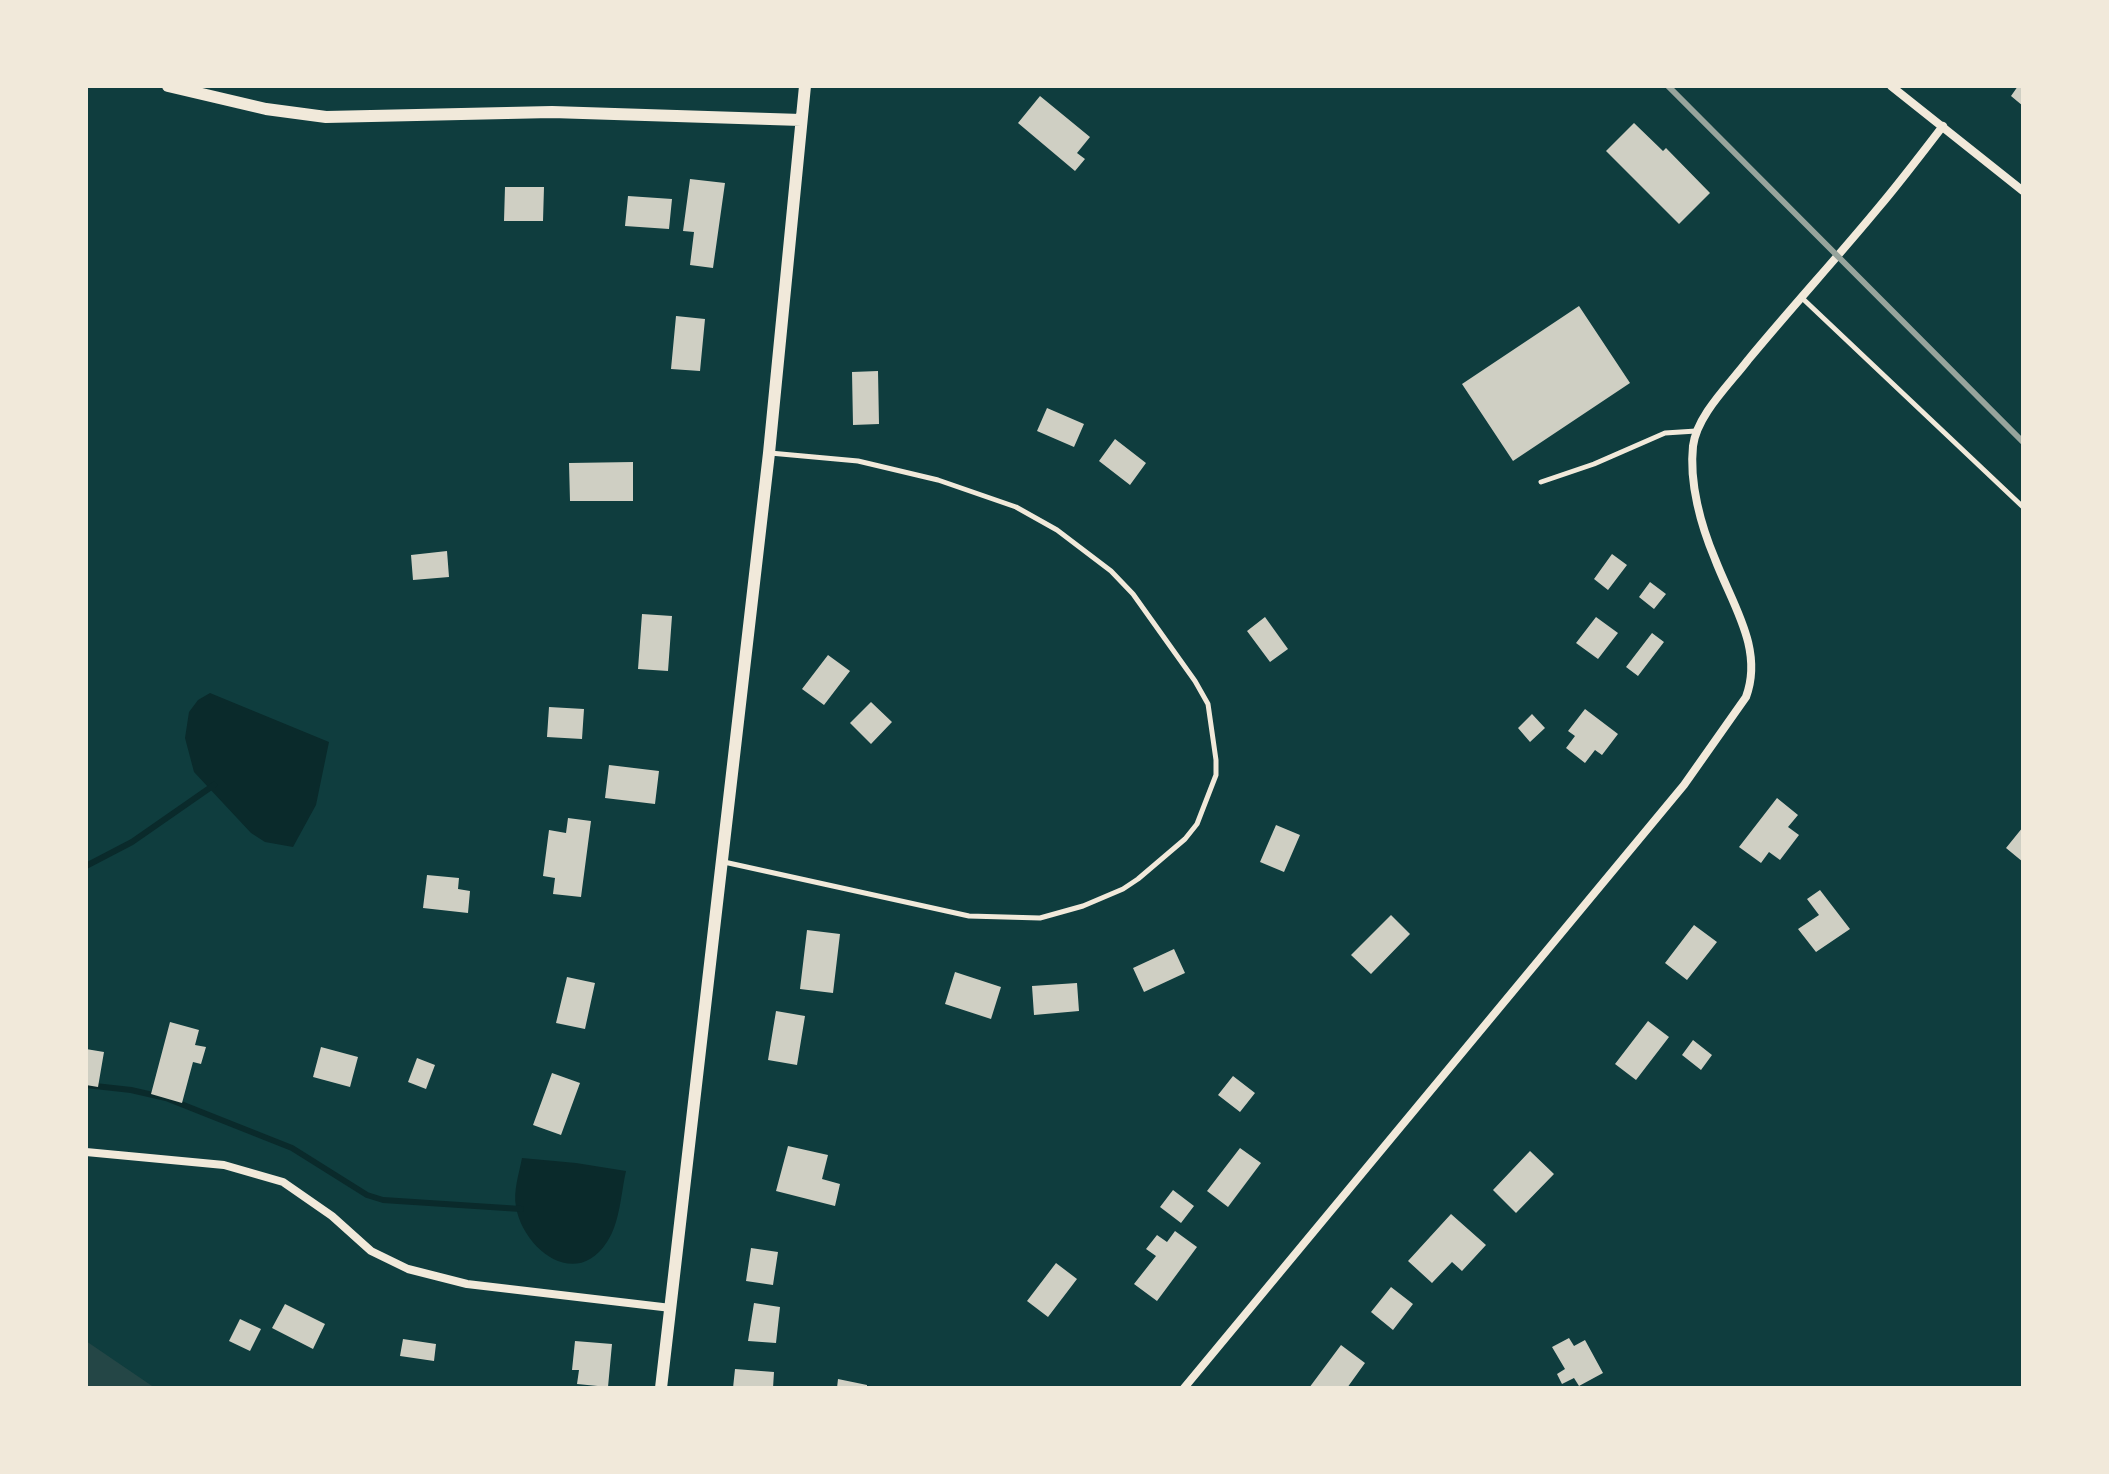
<!DOCTYPE html>
<style>
body{margin:0}
#map{position:relative;width:2109px;height:1474px;overflow:hidden;background:#0f3d3e;font-family:Poppins,sans-serif}
canvas{display:block}
.frame{position:absolute;inset:0;border:88px solid #f1e9da;pointer-events:none}
</style>
<div id="map">
<canvas width="2109" height="1474"></canvas>
<div class="frame"></div>
</div>
<script>
const ctx = document.querySelector('canvas').getContext('2d');
ctx.lineJoin = 'round';
function fillPath(path, color) { ctx.fillStyle = color; ctx.fill(path, 'evenodd'); }
function trace(path, color, width, dash) { ctx.strokeStyle = color; ctx.lineWidth = width; ctx.lineCap = dash ? 'butt' : 'round'; ctx.setLineDash(dash || []); ctx.stroke(path); }
fillPath(new Path2D(`
 M 86,1341 L 155,1388 L 86,1388 Z`), '#244646');
fillPath(new Path2D(`
 M 210,693 L 329,742 L 316,805 L 293,847 L 265,842 L 251,833 L 194,772 L 185,738 L 189,712 L 198,700 Z
 M 522,1158 L 576,1163 L 626,1171 C 621,1193 620,1223 607,1242 C 575,1291 523,1248 516,1207 C 513,1191 519,1174 522,1158 Z`), '#0a2a2b');
trace(new Path2D(`
 M 86,866 L 132,842 L 214,785
 M 86,1085 L 131,1090 L 166,1098 L 292,1148 L 367,1195 L 383,1200 L 521,1209`), '#0a2a2b', 6);
fillPath(new Path2D(`
 M 2018,86 L 2023,86 L 2023,106 L 2011,96 Z
 M 1040,96 L 1090,137 L 1077,153 L 1085,159 L 1075,171 L 1018,123 Z
 M 1634,123 L 1663,151 L 1666,148 L 1710,193 L 1679,224 L 1606,151 Z
 M 690,179 L 725,183 L 713,268 L 690,265 L 694,232 L 683,231 Z
 M 505,187 L 544,187 L 543,221 L 504,221 Z
 M 628,196 L 672,199 L 669,229 L 625,226 Z
 M 1579,306 L 1630,383 L 1513,461 L 1462,384 Z
 M 676,316 L 705,319 L 700,371 L 671,369 Z
 M 878,371 L 879,424 L 853,425 L 852,372 Z
 M 1047,408 L 1084,424 L 1074,447 L 1037,431 Z
 M 1115,439 L 1146,463 L 1130,485 L 1099,461 Z
 M 633,462 L 633,501 L 570,501 L 569,463 Z
 M 447,551 L 449,577 L 413,580 L 411,555 Z
 M 1612,554 L 1627,565 L 1608,590 L 1594,579 Z
 M 1650,582 L 1666,594 L 1654,609 L 1639,597 Z
 M 642,614 L 672,616 L 668,671 L 638,669 Z
 M 1265,617 L 1288,649 L 1270,662 L 1247,631 Z
 M 1596,617 L 1618,633 L 1598,659 L 1576,643 Z
 M 1652,633 L 1664,642 L 1638,676 L 1626,667 Z
 M 828,655 L 850,671 L 824,705 L 802,689 Z
 M 871,702 L 892,722 L 871,744 L 850,723 Z
 M 549,707 L 584,709 L 582,739 L 547,737 Z
 M 1585,709 L 1618,734 L 1602,755 L 1595,750 L 1585,763 L 1566,748 L 1575,736 L 1568,731 Z
 M 1532,714 L 1545,728 L 1530,742 L 1518,728 Z
 M 609,765 L 659,771 L 655,804 L 605,798 Z
 M 1777,798 L 1798,815 L 1788,827 L 1799,835 L 1780,860 L 1769,852 L 1761,863 L 1739,847 Z
 M 568,818 L 591,821 L 581,897 L 553,894 L 555,878 L 543,876 L 549,830 L 566,833 Z
 M 1276,825 L 1300,835 L 1284,872 L 1260,862 Z
 M 2023,827 L 2023,862 L 2006,848 Z
 M 427,875 L 459,878 L 458,889 L 470,891 L 468,913 L 423,908 Z
 M 1820,890 L 1850,929 L 1816,952 L 1798,929 L 1819,915 L 1807,899 Z
 M 1391,915 L 1410,934 L 1371,974 L 1351,955 Z
 M 1694,925 L 1717,942 L 1687,980 L 1665,963 Z
 M 807,930 L 840,934 L 833,993 L 800,989 Z
 M 1174,949 L 1185,973 L 1144,992 L 1133,968 Z
 M 955,972 L 1001,987 L 991,1019 L 945,1004 Z
 M 567,977 L 595,983 L 585,1029 L 556,1023 Z
 M 1077,983 L 1079,1011 L 1034,1015 L 1032,986 Z
 M 776,1011 L 805,1016 L 797,1065 L 768,1060 Z
 M 1648,1021 L 1669,1037 L 1636,1080 L 1615,1064 Z
 M 170,1022 L 199,1030 L 195,1045 L 206,1047 L 201,1064 L 193,1062 L 182,1103 L 151,1094 Z
 M 1693,1040 L 1712,1055 L 1701,1070 L 1682,1055 Z
 M 321,1047 L 358,1057 L 350,1087 L 313,1077 Z
 M 86,1049 L 104,1052 L 98,1087 L 86,1085 Z
 M 417,1058 L 435,1065 L 426,1089 L 408,1082 Z
 M 552,1073 L 580,1083 L 561,1135 L 533,1125 Z
 M 1233,1076 L 1255,1093 L 1240,1112 L 1218,1095 Z
 M 788,1146 L 828,1155 L 822,1179 L 840,1184 L 835,1206 L 776,1191 Z
 M 1240,1148 L 1261,1163 L 1228,1207 L 1207,1191 Z
 M 1530,1151 L 1554,1174 L 1516,1213 L 1493,1190 Z
 M 1173,1190 L 1194,1206 L 1181,1223 L 1160,1207 Z
 M 1451,1214 L 1486,1245 L 1462,1271 L 1452,1262 L 1432,1283 L 1408,1261 Z
 M 1175,1231 L 1197,1247 L 1157,1301 L 1134,1284 L 1156,1256 L 1146,1249 L 1157,1235 L 1167,1242 Z
 M 751,1248 L 778,1252 L 773,1285 L 746,1281 Z
 M 1056,1263 L 1077,1279 L 1048,1317 L 1027,1301 Z
 M 1391,1287 L 1413,1304 L 1393,1330 L 1371,1312 Z
 M 754,1303 L 780,1307 L 776,1343 L 748,1341 Z
 M 285,1304 L 325,1324 L 313,1349 L 272,1328 Z
 M 240,1319 L 261,1329 L 250,1351 L 229,1341 Z
 M 1569,1338 L 1574,1346 L 1585,1340 L 1603,1373 L 1579,1386 L 1574,1378 L 1562,1384 L 1557,1374 L 1565,1369 L 1552,1347 Z
 M 403,1339 L 436,1344 L 434,1361 L 400,1356 Z
 M 575,1341 L 612,1344 L 608,1387 L 577,1384 L 579,1370 L 572,1370 Z
 M 1341,1345 L 1365,1363 L 1347,1388 L 1309,1388 Z
 M 735,1369 L 774,1372 L 773,1388 L 733,1388 Z
 M 838,1379 L 867,1385 L 867,1388 L 837,1388 Z`), '#cfcfc3');
trace(new Path2D(`
 M 1801,297 L 2023,507
 M 1541,482 L 1594,464 L 1665,433 L 1696,431
 M 724,862 L 969,916 L 1040,918 L 1083,906 L 1123,889 L 1138,879 L 1185,839 L 1197,824 L 1216,775 L 1216,760 L 1208,704 L 1195,681 L 1133,594 L 1111,571 L 1057,530 L 1016,507 L 938,480 L 858,461 L 770,453`), '#f1e9da', 5);
trace(new Path2D(`
 M 1891,86 L 2023,191
 M 86,1152 L 224,1165 L 283,1182 L 332,1216 L 371,1251 L 408,1269 L 467,1284 L 671,1308
 M 1184,1388 L 1684,785 L 1746,697 C 1764,649 1732,604 1715,559 C 1701,526 1689,483 1693,446 C 1697,415 1729,385 1748,360 C 1791,308 1836,259 1879,207 C 1901,181 1922,153 1943,126`), '#f1e9da', 8);
trace(new Path2D(`
 M 168,86 L 266,109 L 326,117 L 552,112 L 801,120
 M 661,1388 L 769,453 L 805,86`), '#f1e9da', 12);
trace(new Path2D(`
 M 1668,86 L 2023,442`), '#97a49c', 6);
</script>
